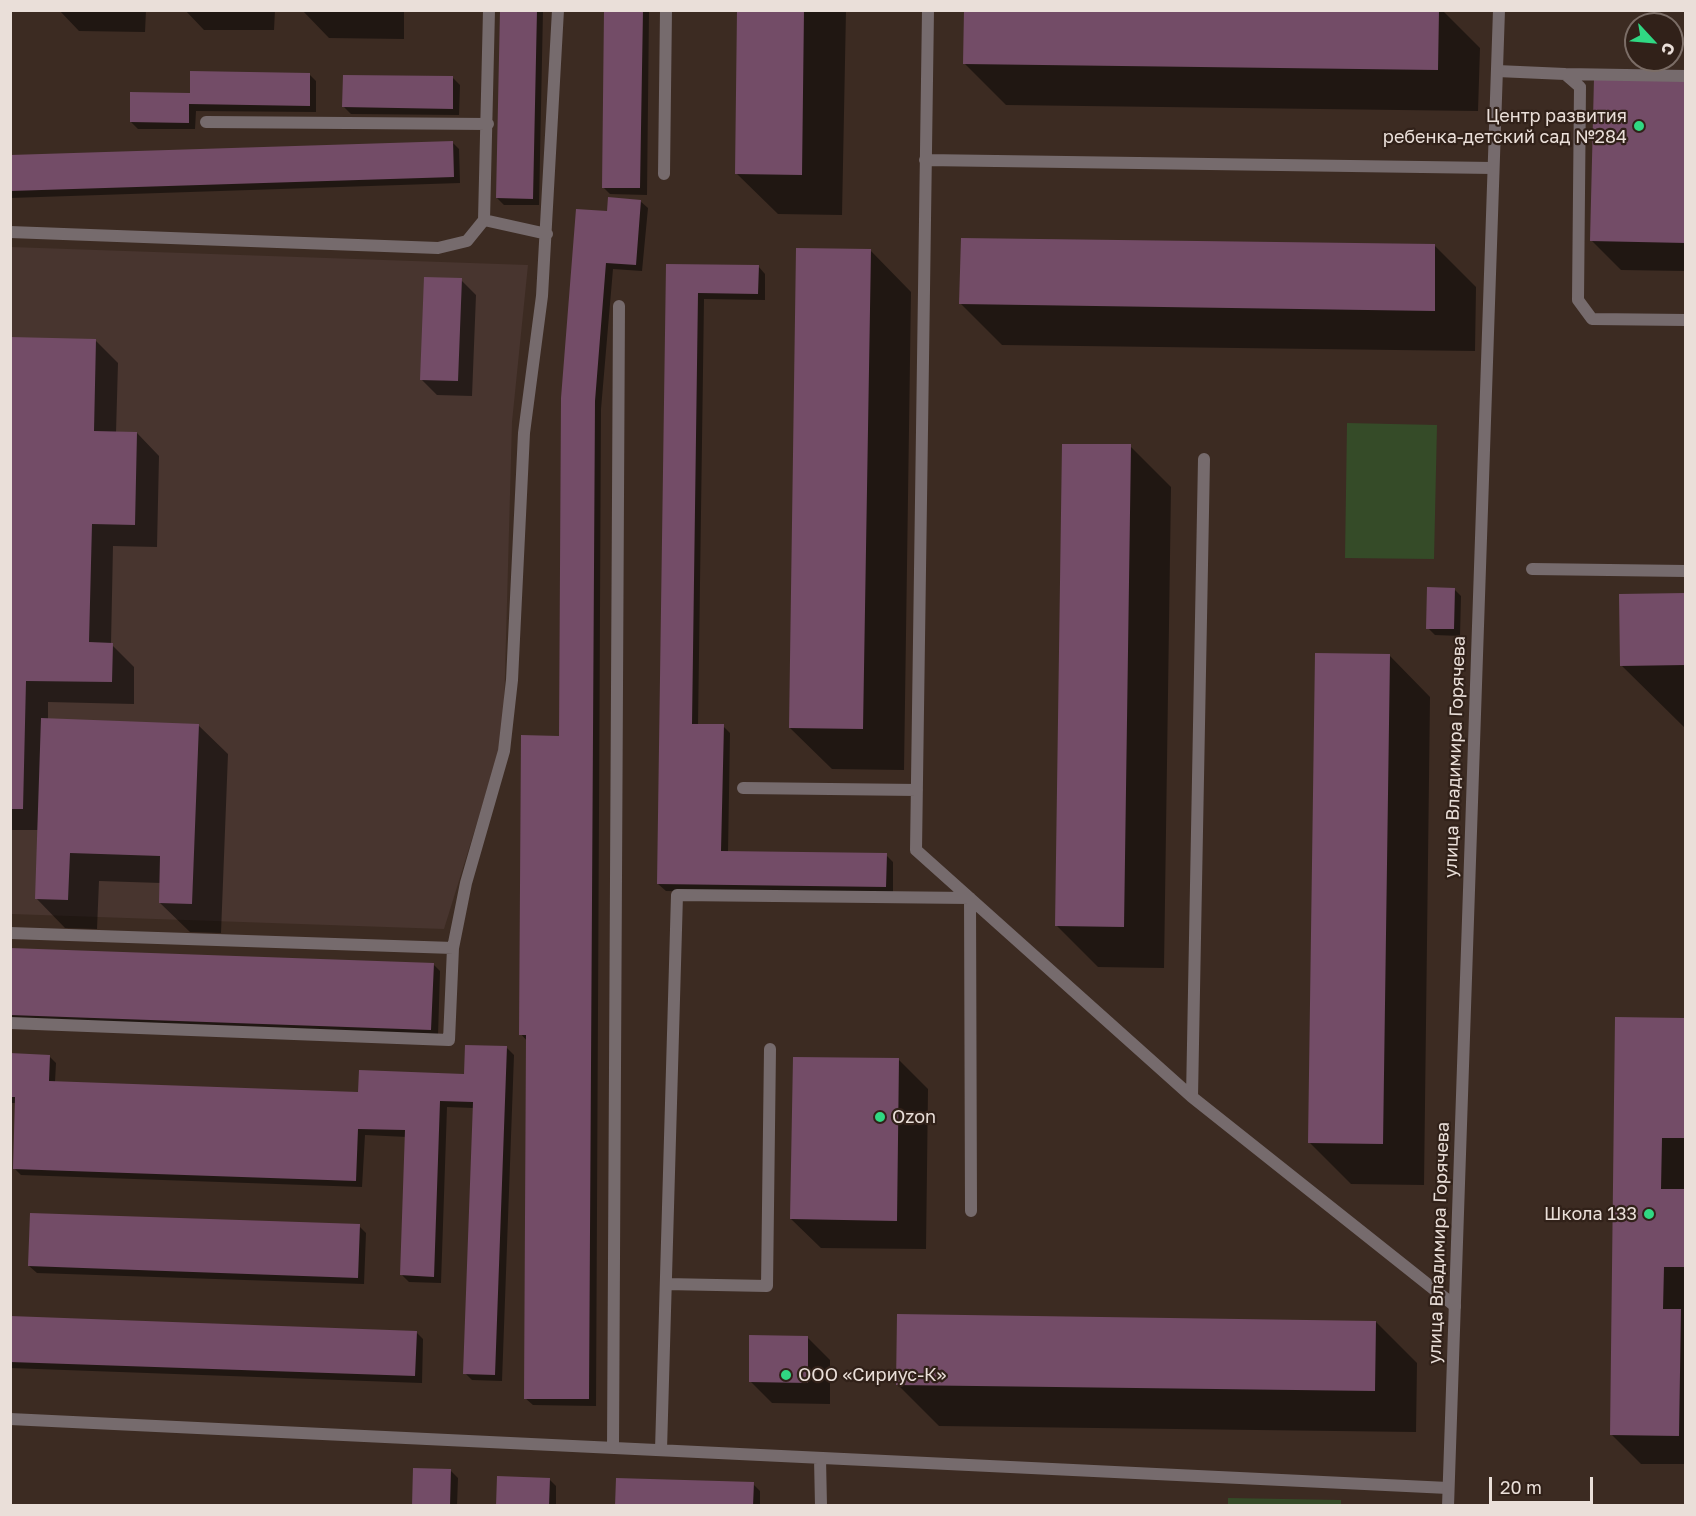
<!DOCTYPE html>
<meta charset="utf-8">
<style>
body{margin:0}
#map{position:relative;width:1696px;height:1516px;overflow:hidden;background:#3c2b22;font-family:"Golos Text",sans-serif}
canvas{display:block}
.frame{position:absolute;inset:0;border:12px solid #eadfd9;pointer-events:none}
.north{position:absolute;left:1624px;top:12px;width:60px;height:60px;box-sizing:border-box;background:#312119;border:2px solid #7b6d66;border-radius:50%;rotate:116deg;font-size:16px;font-weight:700;line-height:24px;text-align:center;color:#eadfd9}
.north::after{content:'';display:block;margin:auto;width:21px;height:27px;background:#30d883;clip-path:polygon(50% 0,100% 100%,50% 72%,0 100%)}
.scale{position:absolute;left:1489px;top:1477px;width:104px;height:27px;box-sizing:border-box;border:3px solid #eadfd9;border-top:0;padding-left:8px;font-size:18px;line-height:21px;white-space:nowrap;color:#eadfd9;-webkit-text-stroke:4px #312119;paint-order:stroke}
</style>
<div id="map">
<canvas width="1696" height="1516"></canvas>
<div class="frame"></div>
<div class="north">С</div>
<div class="scale">20 m</div>
</div>
<script>
const ctx = document.querySelector('canvas').getContext('2d');
ctx.lineJoin = 'round';
function fillPath(path, color) { ctx.fillStyle = color; ctx.fill(path, 'evenodd'); }
function trace(path, color, width, dash) { ctx.strokeStyle = color; ctx.lineWidth = width; ctx.lineCap = dash ? 'butt' : 'round'; ctx.setLineDash(dash || []); ctx.stroke(path); }
function label(font, color, halo, rows, align = 'center') {
  ctx.font = font + ' "Golos Text",sans-serif'; ctx.lineWidth = 4.5; ctx.setLineDash([]); ctx.textBaseline = 'middle'; ctx.strokeStyle = halo; ctx.fillStyle = color; for (const [text, x, y, turn = 0] of rows) {
    ctx.save(); ctx.translate(x, y); ctx.rotate((+turn || 0) * Math.PI / 180); ctx.textAlign = isNaN(turn) ? turn : align; if (halo) ctx.strokeText(text, 0, 0); ctx.fillText(text, 0, 0); ctx.restore();
  }
}
fillPath(new Path2D(`
 M 11,247 L 528,265 L 512,422 L 504,711 L 498,755 L 444,929 L 11,914 Z`), '#48352f');
fillPath(new Path2D(`
 M 1347,423 L 1437,425 L 1434,559 L 1345,558 Z
 M 1228,1498 L 1341,1500 L 1341,1505 L 1228,1505 Z`), '#354b28');
fillPath(new Path2D(`
 M 59,10 L 146,10 L 145,32 L 79,31 Z
 M 185,10 L 275,10 L 274,30 L 204,30 Z
 M 302,10 L 404,10 L 404,39 L 329,38 Z
 M 501,10 L 543,10 L 539,205 L 504,205 L 497,198 Z
 M 606,10 L 649,10 L 647,195 L 610,194 L 603,187 Z
 M 739,10 L 846,10 L 842,215 L 778,214 L 736,173 Z
 M 965,10 L 1442,10 L 1480,48 L 1478,111 L 1006,105 L 964,63 Z
 M 309,74 L 316,81 L 316,112 L 196,111 L 195,129 L 138,129 L 131,122 L 192,95 Z
 M 453,78 L 460,85 L 459,115 L 351,114 L 344,107 Z
 M 1686,82 L 1686,271 L 1621,270 L 1592,241 Z
 M 452,142 L 459,149 L 460,183 L 10,198 L 10,157 Z
 M 640,201 L 648,208 L 642,271 L 613,269 L 601,409 L 596,1406 L 533,1405 L 525,1398 L 527,1041 L 521,1034 L 561,737 L 609,213 Z
 M 1435,246 L 1476,287 L 1475,351 L 1002,345 L 961,304 Z
 M 870,250 L 911,292 L 904,770 L 832,769 L 790,728 Z
 M 667,265 L 758,266 L 765,274 L 765,300 L 704,299 L 698,725 L 723,726 L 730,733 L 728,852 L 886,855 L 893,862 L 893,894 L 666,891 L 658,884 Z
 M 461,280 L 476,295 L 472,396 L 437,395 L 422,380 Z
 M 10,339 L 95,340 L 118,363 L 116,433 L 137,433 L 159,456 L 157,547 L 113,546 L 111,644 L 134,667 L 134,704 L 48,702 L 48,720 L 198,725 L 228,754 L 221,933 L 190,932 L 160,903 L 161,883 L 99,881 L 97,929 L 65,928 L 36,898 L 39,830 L 10,830 Z
 M 1130,446 L 1171,487 L 1164,968 L 1098,967 L 1057,926 Z
 M 1454,589 L 1461,596 L 1460,636 L 1435,635 L 1428,628 Z
 M 1686,594 L 1686,729 L 1621,665 Z
 M 1389,655 L 1430,697 L 1424,1185 L 1351,1184 L 1310,1143 Z
 M 10,949 L 433,964 L 440,971 L 438,1036 L 10,1021 Z
 M 1617,1018 L 1686,1019 L 1686,1464 L 1641,1464 L 1611,1434 Z
 M 507,1048 L 514,1055 L 502,1381 L 472,1380 L 465,1373 L 474,1108 L 447,1107 L 441,1283 L 409,1282 L 402,1275 L 407,1137 L 365,1135 L 362,1187 L 21,1175 L 14,1168 L 16,1103 L 10,1103 L 10,1055 L 49,1056 L 56,1063 L 55,1082 L 360,1093 L 466,1075 Z
 M 899,1060 L 928,1089 L 926,1249 L 821,1248 L 791,1219 Z
 M 359,1226 L 366,1233 L 364,1284 L 37,1273 L 29,1266 Z
 M 10,1318 L 416,1332 L 423,1339 L 422,1383 L 10,1368 Z
 M 1376,1322 L 1417,1363 L 1416,1432 L 939,1426 L 897,1384 Z
 M 807,1337 L 830,1360 L 830,1404 L 772,1403 L 750,1381 Z
 M 451,1471 L 458,1478 L 457,1506 L 413,1506 Z
 M 549,1479 L 556,1486 L 556,1506 L 497,1506 Z
 M 753,1484 L 760,1491 L 760,1506 L 617,1506 Z`), '#0007');
fillPath(new Path2D(`
 M 500,10 L 537,10 L 533,199 L 496,198 Z
 M 604,10 L 643,10 L 640,188 L 602,188 Z
 M 737,10 L 804,10 L 802,175 L 735,174 Z
 M 964,10 L 1439,10 L 1438,70 L 963,64 Z
 M 190,71 L 310,73 L 310,106 L 189,104 L 189,123 L 130,122 L 130,92 L 190,93 Z
 M 343,75 L 453,76 L 453,109 L 342,107 Z
 M 1594,78 L 1686,80 L 1686,243 L 1590,241 Z
 M 453,141 L 454,177 L 10,191 L 10,155 Z
 M 608,197 L 641,200 L 636,265 L 606,263 L 595,401 L 589,1399 L 524,1399 L 526,1035 L 519,1035 L 521,735 L 559,736 L 561,398 L 576,209 L 607,211 Z
 M 961,238 L 1435,244 L 1435,311 L 959,304 Z
 M 796,248 L 871,249 L 863,729 L 789,728 Z
 M 666,264 L 759,265 L 758,294 L 698,293 L 692,724 L 724,724 L 721,851 L 887,853 L 886,887 L 657,884 Z
 M 424,277 L 462,278 L 458,381 L 420,380 Z
 M 10,337 L 96,339 L 94,431 L 137,432 L 135,525 L 92,524 L 89,642 L 113,643 L 112,682 L 26,681 L 23,809 L 10,809 Z
 M 1062,444 L 1131,444 L 1124,927 L 1055,926 Z
 M 1427,587 L 1455,588 L 1454,629 L 1426,629 Z
 M 1686,593 L 1686,665 L 1620,666 L 1619,594 Z
 M 1315,653 L 1390,654 L 1383,1144 L 1308,1143 Z
 M 41,718 L 199,724 L 192,904 L 159,903 L 160,856 L 70,853 L 68,900 L 35,899 Z
 M 10,948 L 434,963 L 431,1030 L 10,1015 Z
 M 1615,1017 L 1686,1018 L 1685,1138 L 1662,1138 L 1661,1189 L 1686,1189 L 1686,1267 L 1664,1267 L 1663,1309 L 1681,1309 L 1679,1436 L 1610,1435 Z
 M 465,1045 L 507,1046 L 495,1375 L 463,1374 L 473,1102 L 440,1101 L 434,1277 L 400,1275 L 405,1130 L 358,1129 L 356,1181 L 13,1169 L 15,1097 L 10,1097 L 10,1053 L 50,1055 L 49,1081 L 358,1092 L 359,1070 L 464,1074 Z
 M 793,1057 L 899,1058 L 897,1221 L 790,1219 Z
 M 30,1213 L 360,1224 L 358,1278 L 28,1266 Z
 M 897,1314 L 1376,1321 L 1375,1391 L 896,1385 Z
 M 10,1316 L 417,1331 L 415,1376 L 10,1362 Z
 M 749,1335 L 808,1336 L 808,1383 L 749,1382 Z
 M 413,1468 L 451,1469 L 450,1506 L 412,1506 Z
 M 497,1476 L 550,1478 L 549,1506 L 496,1506 Z
 M 616,1478 L 754,1482 L 753,1506 L 615,1506 Z`), '#734c67');
trace(new Path2D(`
 M 928,10 L 916,850 L 1192,1097
 M 1497,71 L 1565,74 L 1580,87 L 1578,300 L 1592,319 L 1686,320
 M 1565,74 L 1686,76
 M 206,122 L 488,124
 M 925,160 L 1493,168
 M 664,174 L 666,10
 M 484,220 L 547,234
 M 10,232 L 438,248 L 467,241 L 484,220 L 489,10
 M 1204,459 L 1192,1097 L 1455,1306
 M 1532,569 L 1686,571
 M 743,788 L 917,790
 M 10,933 L 453,948 L 449,1040 L 10,1023
 M 453,948 L 466,883 L 504,751 L 512,680 L 524,433 L 542,296 L 558,10
 M 666,1284 L 767,1286 L 770,1049
 M 10,1419 L 1448,1488
 M 613,1448 L 619,306
 M 661,1450 L 677,895 L 970,898 L 971,1211
 M 820,1458 L 821,1506`), '#766b6d', 12);
trace(new Path2D(`
 M 1448,1506 L 1499,10`), '#766b6d', 12);
for (const [x, y, r, color] of [
 [1639,126,6,"#30d883"],
 [880,1117,6,"#30d883"],
 [1649,1214,6,"#30d883"],
 [786,1375,6,"#30d883"]
]) { const dot = new Path2D(); dot.arc(x, y, r, 0, 2 * Math.PI); ctx.fillStyle = color; ctx.fill(dot); trace(dot, '#312119', 2); }
label('18px', '#eadfd9', '#312119', [
 ["Центр развития",1627,116],
 ["ребенка-детский сад №284",1627,137],
 ["Ozon",892,1117,"left"],
 ["Школа 133",1637,1214],
 ["ООО «Сириус-К»",798,1375,"left"]
], 'right');
label('18px', '#eadfd9', '#312119', [
 ["улица Владимира Горячева",1455,757,-88],
 ["улица Владимира Горячева",1439,1243,-88]
]);
</script>
